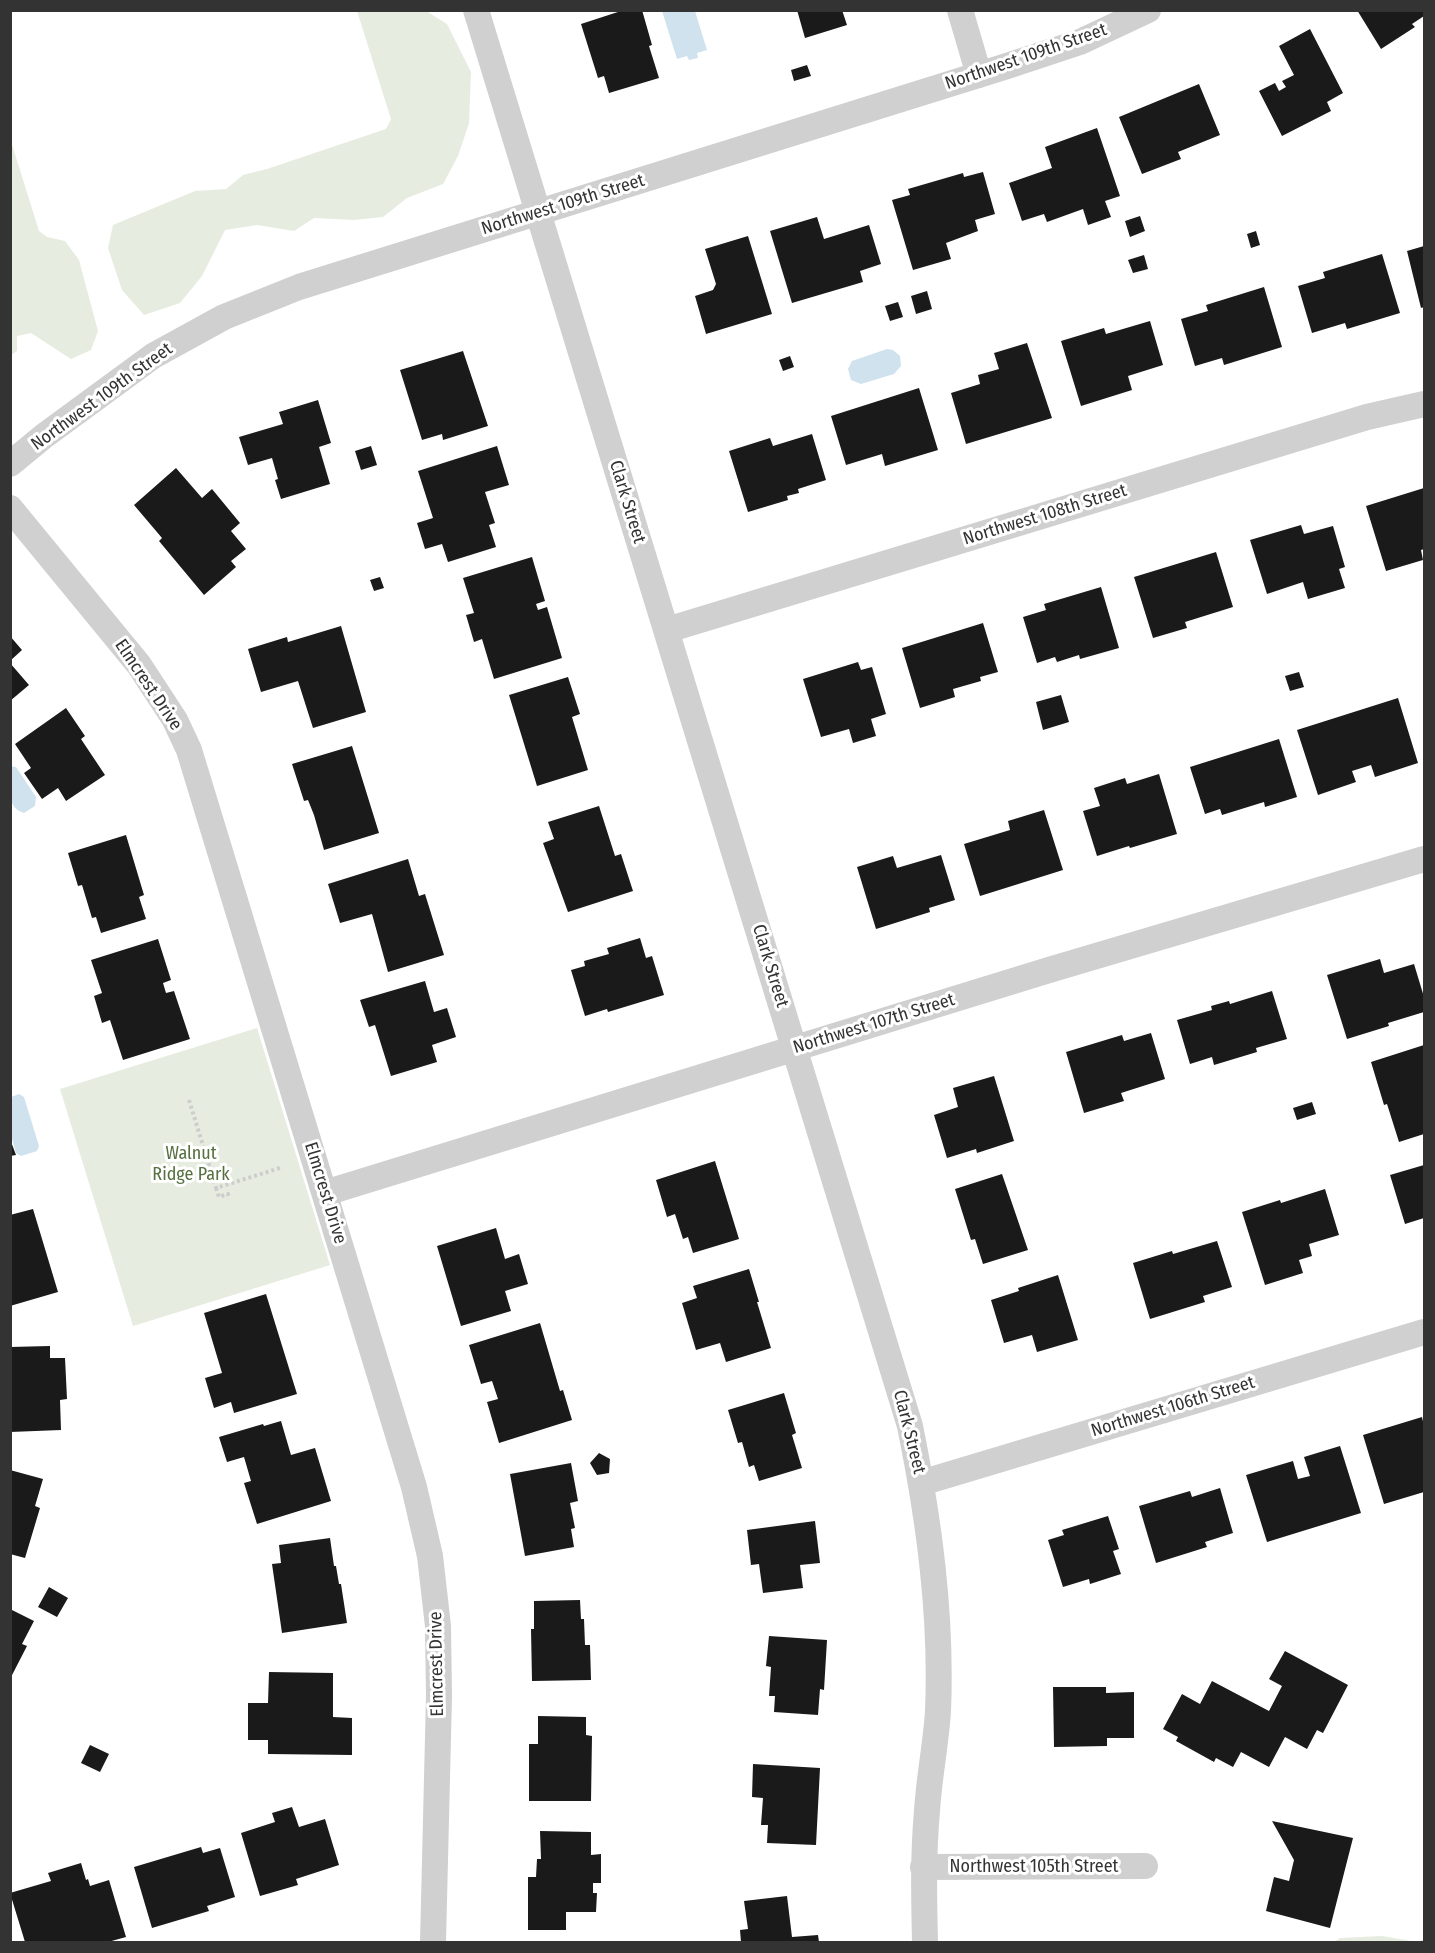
<!DOCTYPE html>
<style>
body{margin:0}
#map{position:relative;width:1435px;height:1953px;overflow:hidden;background:#fff;font-family:"Fira Sans Condensed",sans-serif}
canvas{display:block}
.frame{position:absolute;inset:0;border:12px solid #333;pointer-events:none}
</style>
<div id="map">
<canvas width="1435" height="1953"></canvas>
<div class="frame"></div>
</div>
<script>
const ctx = document.querySelector('canvas').getContext('2d');
ctx.lineJoin = 'round';
function fillPath(path, color) { ctx.fillStyle = color; ctx.fill(path, 'evenodd'); }
function trace(path, color, width, dash) { ctx.strokeStyle = color; ctx.lineWidth = width; ctx.lineCap = dash ? 'butt' : 'round'; ctx.setLineDash(dash || []); ctx.stroke(path); }
function label(font, color, halo, rows, align = 'center') {
  ctx.font = font + ' "Fira Sans Condensed",sans-serif'; ctx.lineWidth = 6; ctx.setLineDash([]); ctx.textBaseline = 'middle'; ctx.strokeStyle = halo; ctx.fillStyle = color; for (const [text, x, y, turn = 0] of rows) {
    ctx.save(); ctx.translate(x, y); ctx.rotate((+turn || 0) * Math.PI / 180); ctx.textAlign = isNaN(turn) ? turn : align; if (halo) ctx.strokeText(text, 0, 0); ctx.fillText(text, 0, 0); ctx.restore();
  }
}
fillPath(new Path2D(`
 M 357,11 L 426,11 L 447,24 L 471,72 L 469,123 L 458,156 L 443,184 L 407,198 L 383,217 L 354,220 L 314,218 L 294,231 L 257,225 L 225,230 L 202,276 L 180,303 L 144,315 L 122,290 L 108,248 L 113,225 L 195,191 L 226,189 L 243,175 L 267,169 L 386,129 L 391,119 Z
 M 10,138 L 39,231 L 47,237 L 65,241 L 79,260 L 98,331 L 91,350 L 71,359 L 31,333 L 17,336 L 17,351 L 11,355 Z
 M 257,1028 L 330,1265 L 133,1326 L 60,1089 Z
 M 1382,1936 L 1417,1942 L 1424,1939 L 1424,1942 L 1334,1942 L 1340,1938 Z`), '#e6ecdf');
fillPath(new Path2D(`
 M 662,11 L 695,11 L 707,50 L 697,53 L 698,58 L 689,60 L 687,56 L 677,59 Z
 M 887,349 L 893,350 L 900,356 L 901,366 L 894,374 L 861,384 L 851,380 L 848,369 L 852,361 Z
 M 10,766 L 16,767 L 36,797 L 35,806 L 24,813 C 4,807 10,783 10,766 Z
 M 19,1094 L 24,1097 L 39,1146 L 37,1151 L 21,1156 L 16,1153 L 11,1135 L 11,1097 Z`), '#cfe2ee');
fillPath(new Path2D(`
 M 624,10 L 642,10 L 652,45 L 649,46 L 659,78 L 609,93 L 604,76 L 598,78 L 581,24 Z
 M 797,10 L 842,10 L 847,25 L 805,38 Z
 M 1357,10 L 1424,10 L 1424,16 L 1412,24 L 1415,27 L 1381,49 Z
 M 1310,29 L 1343,93 L 1327,102 L 1331,111 L 1282,136 L 1259,91 L 1275,83 L 1279,91 L 1286,87 L 1282,81 L 1294,75 L 1279,46 Z
 M 807,65 L 811,76 L 794,81 L 791,70 Z
 M 1199,84 L 1220,135 L 1178,152 L 1181,159 L 1142,174 L 1119,117 Z
 M 1097,128 L 1120,196 L 1105,201 L 1111,217 L 1088,225 L 1083,209 L 1047,222 L 1044,214 L 1022,221 L 1009,183 L 1052,168 L 1045,147 Z
 M 983,172 L 995,214 L 975,220 L 978,231 L 946,243 L 951,259 L 913,270 L 892,200 L 910,195 L 908,189 L 963,173 L 964,177 Z
 M 1140,216 L 1145,231 L 1130,237 L 1125,221 Z
 M 817,217 L 824,239 L 869,225 L 881,264 L 860,271 L 863,282 L 792,303 L 770,231 Z
 M 1256,231 L 1260,245 L 1251,248 L 1247,234 Z
 M 748,236 L 772,314 L 706,334 L 695,296 L 713,290 L 716,284 L 705,249 Z
 M 1424,246 L 1424,307 L 1421,308 L 1407,251 Z
 M 1382,254 L 1400,313 L 1347,329 L 1345,323 L 1312,333 L 1298,286 L 1325,278 L 1323,272 Z
 M 1144,255 L 1148,269 L 1133,273 L 1128,260 Z
 M 1264,287 L 1282,347 L 1224,365 L 1222,358 L 1195,366 L 1181,319 L 1208,311 L 1206,305 Z
 M 927,291 L 932,309 L 916,314 L 911,296 Z
 M 898,302 L 903,317 L 890,321 L 885,306 Z
 M 1150,321 L 1163,365 L 1128,376 L 1132,390 L 1081,406 L 1061,341 L 1104,328 L 1106,334 Z
 M 1027,343 L 1052,418 L 966,444 L 951,393 L 980,384 L 978,375 L 999,369 L 994,353 Z
 M 463,351 L 488,426 L 443,440 L 442,434 L 422,440 L 400,370 Z
 M 790,356 L 794,367 L 783,371 L 779,360 Z
 M 919,388 L 938,450 L 885,466 L 882,454 L 846,465 L 831,416 Z
 M 318,400 L 331,443 L 319,447 L 330,484 L 281,499 L 275,480 L 278,479 L 272,458 L 248,465 L 239,437 L 283,424 L 279,412 Z
 M 812,434 L 826,480 L 798,489 L 799,493 L 787,496 L 788,500 L 748,512 L 729,451 L 770,438 L 773,446 Z
 M 371,446 L 377,465 L 361,470 L 355,451 Z
 M 497,446 L 509,485 L 485,492 L 495,523 L 489,525 L 496,547 L 448,562 L 442,544 L 425,549 L 417,523 L 433,518 L 418,471 Z
 M 176,468 L 202,498 L 212,489 L 240,523 L 231,531 L 246,549 L 231,561 L 236,567 L 204,595 L 159,541 L 162,538 L 134,505 Z
 M 1424,488 L 1424,549 L 1421,550 L 1423,560 L 1386,571 L 1366,506 Z
 M 1301,525 L 1304,534 L 1333,526 L 1345,567 L 1339,569 L 1345,588 L 1308,599 L 1303,582 L 1267,594 L 1250,540 Z
 M 1216,552 L 1233,607 L 1185,622 L 1187,628 L 1153,638 L 1134,577 Z
 M 532,557 L 545,601 L 536,604 L 538,610 L 547,607 L 562,658 L 494,679 L 482,639 L 474,642 L 466,615 L 474,613 L 463,578 Z
 M 380,577 L 384,588 L 374,591 L 370,580 Z
 M 1101,587 L 1119,648 L 1080,659 L 1079,655 L 1057,662 L 1055,657 L 1037,663 L 1023,617 L 1046,610 L 1044,604 Z
 M 983,623 L 998,672 L 980,677 L 981,681 L 953,689 L 955,697 L 920,708 L 902,648 Z
 M 341,626 L 366,712 L 313,728 L 298,681 L 261,692 L 248,649 L 287,637 L 288,642 Z
 M 10,636 L 22,650 L 10,661 Z
 M 858,662 L 861,670 L 872,667 L 886,714 L 871,719 L 876,736 L 853,743 L 849,729 L 821,737 L 803,679 Z
 M 10,663 L 29,685 L 10,701 Z
 M 1299,672 L 1304,687 L 1290,691 L 1285,676 Z
 M 568,677 L 580,714 L 572,717 L 588,770 L 537,786 L 509,695 Z
 M 1061,695 L 1069,722 L 1043,730 L 1036,702 Z
 M 1398,698 L 1418,763 L 1375,777 L 1371,765 L 1352,771 L 1356,782 L 1318,795 L 1297,730 Z
 M 66,708 L 85,736 L 81,739 L 105,775 L 66,801 L 58,788 L 42,799 L 24,773 L 31,768 L 15,744 Z
 M 1279,739 L 1297,797 L 1265,807 L 1264,802 L 1222,815 L 1220,809 L 1205,814 L 1190,767 Z
 M 352,746 L 379,833 L 324,850 L 314,815 L 308,800 L 304,801 L 292,764 Z
 M 1159,774 L 1177,834 L 1130,848 L 1129,846 L 1097,856 L 1083,811 L 1100,806 L 1094,788 L 1125,778 L 1127,784 Z
 M 599,806 L 615,856 L 621,854 L 633,891 L 568,912 L 543,843 L 554,839 L 548,822 Z
 M 1044,810 L 1063,870 L 980,896 L 964,844 L 1010,830 L 1008,821 Z
 M 126,835 L 144,895 L 139,897 L 146,919 L 101,933 L 96,917 L 92,918 L 82,885 L 78,886 L 68,853 Z
 M 941,855 L 955,900 L 929,908 L 930,912 L 876,929 L 857,867 L 893,856 L 897,868 Z
 M 408,859 L 419,896 L 425,894 L 444,955 L 388,972 L 372,914 L 340,923 L 328,884 Z
 M 640,938 L 646,958 L 652,956 L 664,995 L 608,1012 L 607,1009 L 585,1016 L 571,970 L 585,966 L 584,961 L 609,954 L 607,948 Z
 M 158,939 L 171,980 L 163,983 L 166,993 L 174,991 L 190,1039 L 123,1060 L 110,1020 L 102,1023 L 94,996 L 102,993 L 91,960 Z
 M 1380,959 L 1384,973 L 1414,964 L 1424,997 L 1424,1012 L 1388,1023 L 1389,1026 L 1347,1039 L 1327,975 Z
 M 425,981 L 434,1012 L 447,1008 L 456,1037 L 432,1045 L 437,1062 L 391,1076 L 375,1025 L 369,1027 L 360,1000 Z
 M 1272,991 L 1287,1039 L 1256,1048 L 1257,1052 L 1214,1065 L 1212,1057 L 1190,1064 L 1177,1020 L 1212,1010 L 1211,1006 L 1229,1001 L 1230,1004 Z
 M 1151,1033 L 1165,1079 L 1121,1093 L 1124,1101 L 1084,1113 L 1066,1052 L 1122,1035 L 1124,1041 Z
 M 1424,1045 L 1424,1134 L 1399,1142 L 1387,1104 L 1384,1105 L 1371,1062 Z
 M 994,1076 L 1014,1141 L 977,1153 L 976,1149 L 947,1158 L 934,1115 L 958,1107 L 953,1088 Z
 M 1312,1102 L 1316,1114 L 1297,1120 L 1293,1108 Z
 M 10,1139 L 16,1155 L 10,1156 Z
 M 715,1161 L 739,1239 L 693,1253 L 688,1237 L 683,1239 L 675,1214 L 667,1217 L 656,1180 Z
 M 1424,1165 L 1424,1218 L 1405,1224 L 1390,1175 Z
 M 1002,1174 L 1028,1250 L 983,1264 L 975,1239 L 971,1240 L 955,1189 Z
 M 1325,1189 L 1339,1235 L 1309,1244 L 1312,1256 L 1299,1260 L 1303,1273 L 1265,1285 L 1242,1212 L 1280,1200 L 1281,1203 Z
 M 33,1209 L 58,1292 L 10,1306 L 10,1215 Z
 M 496,1228 L 505,1259 L 519,1254 L 528,1284 L 505,1291 L 511,1311 L 461,1326 L 437,1246 Z
 M 1217,1241 L 1232,1287 L 1203,1296 L 1205,1302 L 1150,1319 L 1133,1263 L 1172,1251 L 1173,1254 Z
 M 749,1269 L 759,1302 L 757,1302 L 771,1348 L 726,1362 L 720,1343 L 696,1350 L 682,1303 L 697,1298 L 693,1286 Z
 M 1058,1275 L 1078,1340 L 1037,1352 L 1032,1335 L 1004,1343 L 991,1300 L 1019,1291 L 1018,1288 Z
 M 266,1294 L 297,1394 L 234,1413 L 231,1402 L 214,1408 L 205,1378 L 222,1373 L 204,1313 Z
 M 540,1323 L 560,1391 L 563,1390 L 572,1420 L 499,1443 L 487,1402 L 498,1399 L 492,1381 L 481,1384 L 469,1345 Z
 M 50,1346 L 50,1358 L 65,1358 L 67,1399 L 60,1400 L 61,1430 L 10,1432 L 10,1347 Z
 M 784,1393 L 796,1433 L 792,1435 L 802,1468 L 759,1481 L 754,1465 L 749,1467 L 742,1442 L 738,1443 L 728,1410 Z
 M 1422,1417 L 1424,1426 L 1424,1492 L 1384,1504 L 1363,1435 Z
 M 281,1421 L 291,1455 L 315,1448 L 331,1501 L 257,1524 L 244,1483 L 251,1481 L 244,1457 L 227,1462 L 219,1437 L 263,1424 L 264,1426 Z
 M 1340,1446 L 1361,1513 L 1267,1542 L 1246,1475 L 1293,1461 L 1298,1479 L 1310,1476 L 1304,1457 Z
 M 599,1453 L 610,1459 L 609,1473 L 597,1475 L 590,1463 Z
 M 571,1463 L 578,1501 L 570,1503 L 575,1528 L 571,1529 L 574,1547 L 525,1556 L 510,1474 Z
 M 10,1470 L 43,1479 L 35,1506 L 40,1508 L 25,1558 L 10,1554 Z
 M 1220,1488 L 1233,1533 L 1205,1542 L 1207,1547 L 1156,1563 L 1139,1506 L 1190,1491 L 1192,1497 Z
 M 1108,1516 L 1119,1549 L 1113,1551 L 1121,1574 L 1090,1584 L 1089,1579 L 1063,1587 L 1048,1540 L 1064,1535 L 1062,1530 Z
 M 815,1521 L 820,1563 L 800,1565 L 803,1588 L 763,1593 L 759,1564 L 751,1565 L 747,1530 Z
 M 330,1538 L 334,1566 L 336,1566 L 339,1584 L 341,1584 L 347,1623 L 282,1633 L 272,1564 L 281,1563 L 279,1545 Z
 M 49,1587 L 68,1598 L 57,1617 L 38,1607 Z
 M 580,1600 L 581,1619 L 584,1619 L 585,1645 L 590,1645 L 591,1680 L 532,1681 L 531,1629 L 534,1629 L 534,1601 Z
 M 10,1609 L 34,1621 L 22,1644 L 27,1646 L 10,1679 Z
 M 769,1636 L 827,1640 L 824,1690 L 820,1689 L 818,1715 L 774,1712 L 775,1696 L 769,1696 L 771,1667 L 766,1666 Z
 M 1285,1651 L 1348,1685 L 1323,1733 L 1317,1730 L 1307,1749 L 1285,1737 L 1269,1767 L 1241,1752 L 1233,1767 L 1216,1758 L 1214,1762 L 1176,1741 L 1178,1737 L 1163,1729 L 1182,1694 L 1200,1704 L 1212,1681 L 1269,1711 L 1282,1686 L 1269,1679 Z
 M 269,1672 L 333,1673 L 333,1717 L 352,1718 L 352,1755 L 268,1754 L 268,1740 L 248,1740 L 248,1703 L 268,1703 Z
 M 1053,1687 L 1106,1687 L 1106,1693 L 1134,1692 L 1134,1738 L 1107,1738 L 1107,1746 L 1054,1747 Z
 M 538,1716 L 586,1717 L 586,1735 L 592,1736 L 591,1801 L 529,1801 L 529,1744 L 538,1744 Z
 M 90,1745 L 109,1754 L 100,1772 L 81,1763 Z
 M 753,1764 L 820,1768 L 816,1845 L 767,1843 L 768,1825 L 761,1825 L 763,1798 L 752,1797 Z
 M 292,1807 L 299,1827 L 325,1819 L 339,1865 L 296,1879 L 298,1885 L 260,1896 L 241,1833 L 275,1822 L 272,1813 Z
 M 1272,1821 L 1353,1838 L 1330,1928 L 1266,1911 L 1274,1877 L 1289,1881 L 1294,1860 Z
 M 540,1831 L 591,1832 L 591,1855 L 601,1854 L 601,1883 L 593,1883 L 593,1893 L 597,1893 L 596,1912 L 566,1912 L 566,1930 L 528,1930 L 528,1877 L 536,1877 L 537,1859 L 541,1859 Z
 M 201,1847 L 203,1853 L 220,1848 L 235,1897 L 207,1906 L 209,1911 L 152,1928 L 134,1867 Z
 M 81,1863 L 86,1880 L 88,1879 L 90,1886 L 109,1880 L 126,1937 L 108,1942 L 25,1942 L 10,1893 L 51,1881 L 48,1873 Z
 M 787,1896 L 792,1937 L 818,1935 L 819,1942 L 741,1942 L 740,1930 L 748,1929 L 744,1901 Z`), '#1a1a1a');
trace(new Path2D(`
 M 189,1100 L 216,1188 L 280,1168
 M 216,1188 L 219,1197 L 228,1194 L 229,1199`), '#cdcdcd', 4, [3, 3]);
trace(new Path2D(`
 M 476,10 L 910,1426 C 929,1520 942,1615 938,1711 C 936,1744 929,1777 927,1811 C 923,1855 924,1898 925,1942
 M 960,10 L 979,75
 M 10,464 L 44,436 L 153,356 L 224,317 L 299,287 L 1007,66 L 1080,42 L 1148,10
 M 10,508 L 139,665 L 175,720 L 189,750 L 414,1487 L 430,1556 L 438,1626 L 439,1696 L 433,1942
 M 667,630 L 1367,417 L 1424,404
 M 325,1193 L 1049,970 L 1424,859
 M 921,1483 L 1424,1332
 M 923,1867 L 1145,1866`), '#d0d0d0', 26);
label('18px', '#333', '#fff', [
 ["Northwest 109th Street",1026,57,-19],
 ["Northwest 109th Street",563,205,-17],
 ["Northwest 109th Street",102,397,-36],
 ["Clark Street",627,502,73],
 ["Northwest 108th Street",1045,515,-17],
 ["Elmcrest Drive",148,685,56],
 ["Clark Street",770,966,73],
 ["Northwest 107th Street",874,1024,-17],
 ["Elmcrest Drive",325,1193,73],
 ["Northwest 106th Street",1173,1407,-17],
 ["Clark Street",909,1432,76],
 ["Elmcrest Drive",437,1664,-91],
 ["Northwest 105th Street",1034,1867]
]);
label('18px', '#56703f', '#fff', [
 ["Walnut",191,1154],
 ["Ridge Park",191,1175]
]);
</script>
